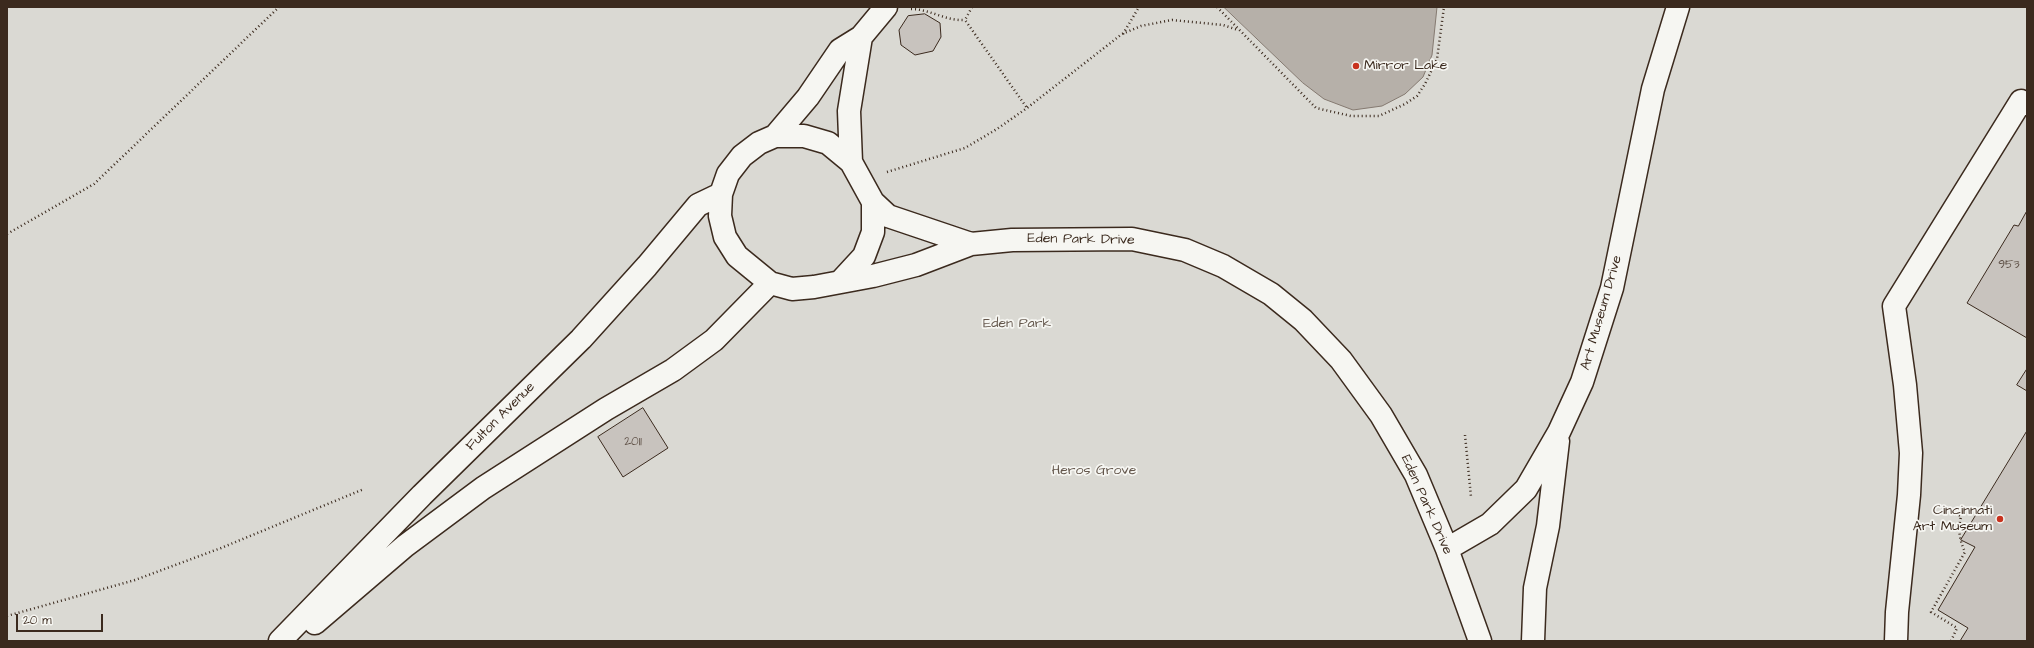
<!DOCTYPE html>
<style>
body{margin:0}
#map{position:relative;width:2034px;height:648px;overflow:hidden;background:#f6f6f2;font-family:"Architects Daughter",sans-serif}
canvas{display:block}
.frame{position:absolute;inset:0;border:8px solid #3b2a1e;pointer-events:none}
.scale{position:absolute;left:16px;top:614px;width:87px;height:18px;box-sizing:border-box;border:2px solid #3b2a1e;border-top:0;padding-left:5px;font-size:12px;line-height:14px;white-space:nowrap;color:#3b2a1e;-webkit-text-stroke:3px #f6f6f2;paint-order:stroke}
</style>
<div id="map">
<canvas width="2034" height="648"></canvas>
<div class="frame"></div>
<div class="scale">20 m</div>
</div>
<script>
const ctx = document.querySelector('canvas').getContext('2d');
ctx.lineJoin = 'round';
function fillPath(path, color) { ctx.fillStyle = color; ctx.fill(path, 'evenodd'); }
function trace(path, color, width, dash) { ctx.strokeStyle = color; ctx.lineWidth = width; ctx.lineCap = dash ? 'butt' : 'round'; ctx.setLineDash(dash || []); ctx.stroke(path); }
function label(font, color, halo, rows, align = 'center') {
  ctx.font = font + ' "Architects Daughter",sans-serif'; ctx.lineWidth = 3.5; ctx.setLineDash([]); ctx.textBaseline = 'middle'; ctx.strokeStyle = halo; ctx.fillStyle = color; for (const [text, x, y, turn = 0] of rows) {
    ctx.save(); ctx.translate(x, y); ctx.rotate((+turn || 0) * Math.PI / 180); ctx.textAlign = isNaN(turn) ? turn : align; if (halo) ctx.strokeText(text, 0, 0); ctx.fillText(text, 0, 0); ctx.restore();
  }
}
fillPath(new Path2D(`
 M 7,7 L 2027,7 L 2027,641 L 7,641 Z`), '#dad9d3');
const water = new Path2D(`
 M 1224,7 L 1437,7 L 1432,55 L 1423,77 L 1405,94 L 1382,106 L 1353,110 L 1324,99 L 1303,83 Z`);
fillPath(water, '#b6b0a9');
trace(water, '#857a71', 1);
const building = new Path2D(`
 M 925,14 L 940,23 L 941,37 L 933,51 L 915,55 L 901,45 L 899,30 L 908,16 Z
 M 2027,211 L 2027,338 L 1967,303 L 2014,225 L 2018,226 Z
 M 2027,369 L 2027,391 L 2017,385 Z
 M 643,408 L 668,448 L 623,477 L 598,437 Z
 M 2027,431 L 2027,641 L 1960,641 L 1968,628 L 1938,610 L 1975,547 L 1961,540 Z`);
fillPath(building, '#c8c3be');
trace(building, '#3b2a1e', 1);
const minor = new Path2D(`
 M 886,7 L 861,37 L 840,50 L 808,97 L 775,136 L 759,143 L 742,156 L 728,174 L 721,194 L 720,216 L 725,237 L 737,256 L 770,283 L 792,289 L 814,287 L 873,276 L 916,265 L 971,244 L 1012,240 L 1132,239 L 1185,250 L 1223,266 L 1271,294 L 1303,320 L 1341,360 L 1381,415 L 1416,475 L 1447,549 L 1480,641
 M 775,136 L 804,136 L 828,143 L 851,162 L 873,202 L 888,216 L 971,244
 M 851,162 L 849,111 L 861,37
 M 840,282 L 864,256 L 873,232 L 873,202
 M 1447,549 L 1490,524 L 1526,489 L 1559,432 L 1582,382 L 1612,288 L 1653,89 L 1678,7
 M 315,623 L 405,546 L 483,488 L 606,409 L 673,370 L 714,340 L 770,283
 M 280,641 L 422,495 L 581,339 L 647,266 L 698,205 L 721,194
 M 1533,641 L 1535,588 L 1548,526 L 1558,441
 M 1896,641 L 1897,612 L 1909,495 L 1911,453 L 1905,385 L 1894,306 L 2021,101 L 2027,104`);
trace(minor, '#3b2a1e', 25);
trace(new Path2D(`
 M 972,7 L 965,20 L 1027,108
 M 1217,7 L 1316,108 L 1351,116 L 1379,116 L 1405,104 L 1417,96 L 1425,84 L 1437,59 L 1444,7
 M 911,9 C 930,9 945,21 965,20
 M 1123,34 L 1139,7
 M 887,172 L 965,148 L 997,129 L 1027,108 L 1122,34 L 1141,26 L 1172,20 L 1223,25 L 1238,30
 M 7,234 L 94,184 L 279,7
 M 1465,435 L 1471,497
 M 7,616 L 135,580 L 221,548 L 364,489
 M 1951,641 L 1957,628 L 1931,612 L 1965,552 C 1959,539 1958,530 1961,516 L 1952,513`), '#3b2a1e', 2.5, [1, 3]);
trace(minor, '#f6f6f2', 22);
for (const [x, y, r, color] of [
 [1356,66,4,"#c8321e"],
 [2000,519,4,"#c8321e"]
]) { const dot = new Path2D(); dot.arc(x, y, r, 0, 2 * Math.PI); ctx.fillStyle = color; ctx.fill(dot); trace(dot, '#f6f6f2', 1.5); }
label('12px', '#5e5046', null, [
 ["953",2009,265],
 ["2011",633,442]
]);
label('14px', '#3b2a1e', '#f6f6f2', [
 ["Mirror Lake",1364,66],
 ["Cincinnati",1992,511,"right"],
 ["Art Museum",1992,527,"right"]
], 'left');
label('14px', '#3b2a1e', '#f6f6f2', [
 ["Eden Park Drive",1081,240,1],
 ["Art Museum Drive",1602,313,-74],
 ["Fulton Avenue",501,417,-45],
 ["Eden Park Drive",1426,505,66]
]);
label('14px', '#63564b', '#f6f6f2', [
 ["Eden Park",1017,324],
 ["Heros Grove",1094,471]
]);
</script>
